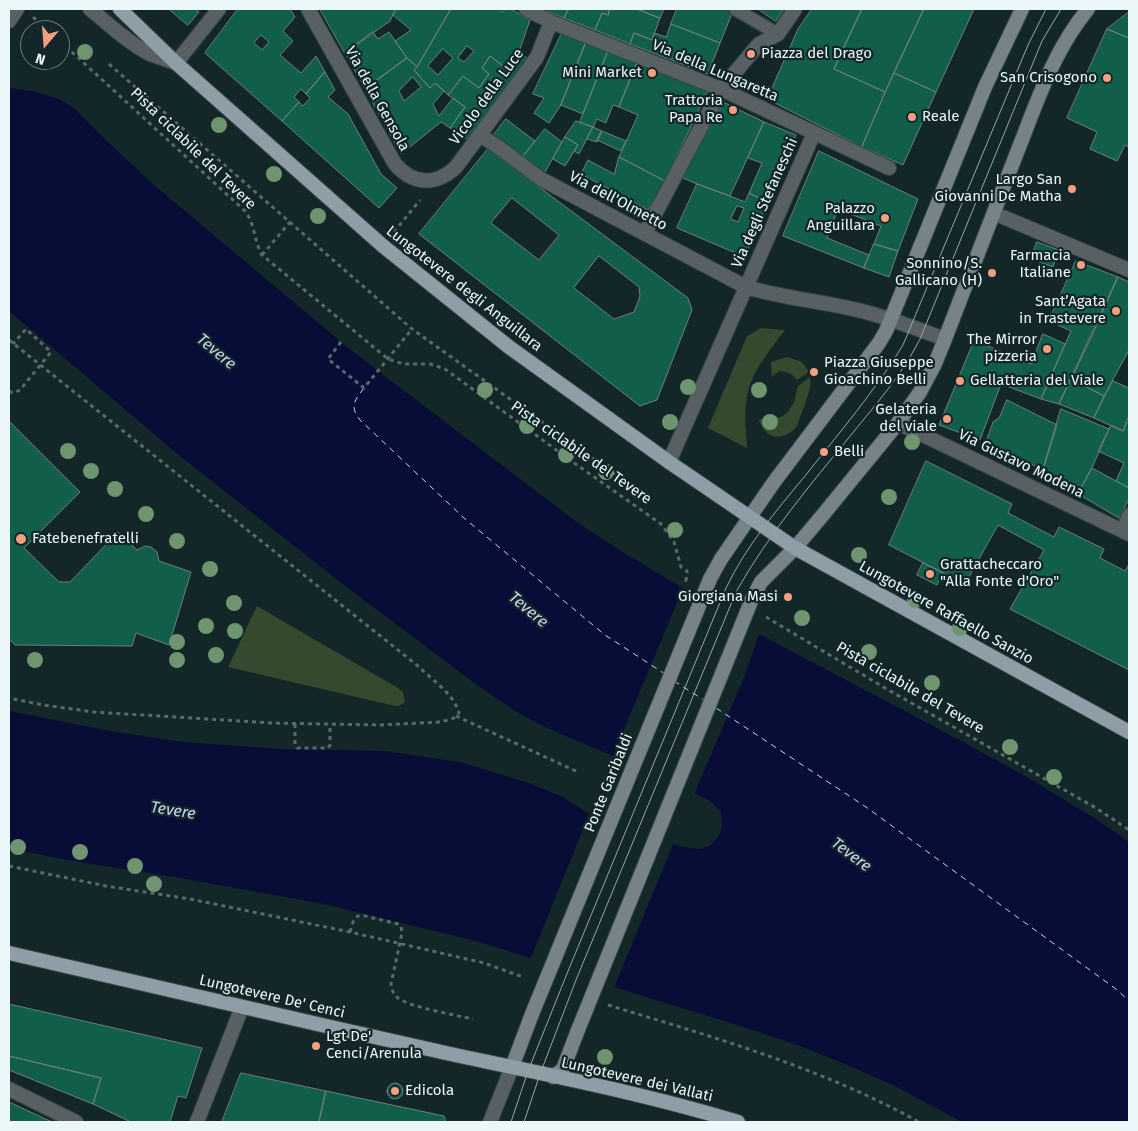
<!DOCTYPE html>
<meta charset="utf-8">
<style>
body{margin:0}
#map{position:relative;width:1138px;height:1131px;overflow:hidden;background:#132628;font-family:"Fira Sans",sans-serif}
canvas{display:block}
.frame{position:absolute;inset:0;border:10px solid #ebf7f8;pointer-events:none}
.north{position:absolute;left:20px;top:20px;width:50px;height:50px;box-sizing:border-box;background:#132628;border:1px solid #697a7b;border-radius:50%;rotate:198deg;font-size:14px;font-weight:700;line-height:20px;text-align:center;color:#ebf7f8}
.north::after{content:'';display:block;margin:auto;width:18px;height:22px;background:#f3a081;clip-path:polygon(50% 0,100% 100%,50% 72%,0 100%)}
</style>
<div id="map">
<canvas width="1138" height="1131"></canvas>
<div class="frame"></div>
<div class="north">N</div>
</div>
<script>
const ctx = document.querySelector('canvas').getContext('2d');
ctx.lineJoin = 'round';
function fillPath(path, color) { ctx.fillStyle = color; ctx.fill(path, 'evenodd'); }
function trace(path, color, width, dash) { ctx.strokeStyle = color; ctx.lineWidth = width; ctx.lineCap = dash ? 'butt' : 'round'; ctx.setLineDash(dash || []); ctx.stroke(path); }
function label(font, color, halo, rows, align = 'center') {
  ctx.font = font + ' "Fira Sans",sans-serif'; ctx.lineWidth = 4.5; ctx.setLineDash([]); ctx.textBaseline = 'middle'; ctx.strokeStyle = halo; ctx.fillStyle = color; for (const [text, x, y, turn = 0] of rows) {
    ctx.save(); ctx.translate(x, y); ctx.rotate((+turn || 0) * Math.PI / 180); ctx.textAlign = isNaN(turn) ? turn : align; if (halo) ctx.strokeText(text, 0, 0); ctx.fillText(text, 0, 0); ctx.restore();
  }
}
fillPath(new Path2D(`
 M 761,328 L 785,330 C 770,350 751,372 747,397 C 744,414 746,431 747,448 L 708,428 L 747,336 Z
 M 787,357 L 802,362 L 809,372 L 797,380 C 792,373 787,372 779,371 L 772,377 L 771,362 Z
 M 810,377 C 813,388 801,414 797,426 C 784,442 765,440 759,420 L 770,415 L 774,417 L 781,417 L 787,413 L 794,402 L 798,386 Z
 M 257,606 L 398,688 L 403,692 L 405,702 L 399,706 L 395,706 L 228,667 Z`), '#35492f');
fillPath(new Path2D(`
 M 9,88 L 37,92 L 59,99 L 74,108 L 111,145 L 154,185 L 341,342 L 378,371 L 578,523 L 626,554 L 759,634 L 952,736 L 1025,776 L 1096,819 L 1129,842 L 1129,1122 L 962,1122 L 893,1085 L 845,1064 L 800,1046 L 753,1030 L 614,987 L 531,958 L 476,941 L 324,904 L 180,878 L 61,859 L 9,848 L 9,711 L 110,731 L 183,742 L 282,749 L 385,751 L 460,762 L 529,783 L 563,797 L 589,814 L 682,847 L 699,849 L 709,846 L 715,841 L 720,834 L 722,826 L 721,812 L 709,800 L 613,756 L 545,727 L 515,711 L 477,685 L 344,585 L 180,456 L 9,311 Z`), '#070d36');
fillPath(new Path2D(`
 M 684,586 L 760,632 L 744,677 L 694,795 L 612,758 Z
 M 590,812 L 674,842 L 613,990 L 530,960 Z`), '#132628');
trace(new Path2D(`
 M 364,388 C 355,400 349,406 360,420 L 464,518 L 605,635 L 665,674
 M 674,681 L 704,700
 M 716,708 L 866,807 L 1116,989 L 1129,1001`), '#c9d4f3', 1, [6, 5]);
const building = new Path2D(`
 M 169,9 L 195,9 L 199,12 L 188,25 Z
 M 238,9 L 290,9 L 295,17 L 283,31 L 293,41 L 280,55 L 301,73 L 316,56 L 325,72 L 306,94 L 301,89 L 294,97 L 299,102 L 282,121 L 205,53 ZM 261,35 L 269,42 L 262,50 L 254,43 Z
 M 320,9 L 396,9 L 390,21 L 345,53 Z
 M 396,9 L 451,9 L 417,67 L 407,58 L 395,41 L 411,30 L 393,15 Z
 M 451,9 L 499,9 L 503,12 L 505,9 L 511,9 L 530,20 L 519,52 L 506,68 L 490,56 L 482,68 L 489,74 L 479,88 L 463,76 L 448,95 L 435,83 L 430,88 L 414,70 L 417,67 ZM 467,46 L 474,51 L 464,62 L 458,58 ZM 443,49 L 453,58 L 438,75 L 428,66 Z
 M 549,9 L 569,9 L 564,18 L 548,12 Z
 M 569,9 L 610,9 L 608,15 L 602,13 L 595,30 L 564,18 Z
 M 610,9 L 637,9 L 660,18 L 652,40 L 634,33 L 630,44 L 595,30 L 602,13 L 608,15 Z
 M 637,9 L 664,9 L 660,18 Z
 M 677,9 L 729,9 L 733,11 L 720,43 L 671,24 Z
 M 758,9 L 784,9 L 776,21 Z
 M 812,9 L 862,9 L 834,69 L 885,92 L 862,147 L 767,99 L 798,29 Z
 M 862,9 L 924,9 L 885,92 L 834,69 Z
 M 924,9 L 974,9 L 936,92 L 894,73 Z
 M 1129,12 L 1129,38 L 1107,29 Z
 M 671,24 L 720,43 L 708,74 L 630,44 L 634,33 L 652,40 L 654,33 L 666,37 Z
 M 1107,29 L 1129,38 L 1129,147 L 1125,145 L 1117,161 L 1090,149 L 1097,132 L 1067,118 Z
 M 373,32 L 378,39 L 389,32 L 407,58 L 365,89 L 345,53 Z
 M 562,33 L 586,42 L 561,105 L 549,123 L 534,113 L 544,98 L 533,94 Z
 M 586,42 L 608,51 L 583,114 L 561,105 Z
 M 608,51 L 637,63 L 619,107 L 613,105 L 606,123 L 597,119 L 593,127 L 580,122 Z
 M 519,52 L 529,60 L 470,141 L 450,128 L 465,107 L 448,95 L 463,76 L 479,88 L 489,74 L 482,68 L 490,56 L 506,68 Z
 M 407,58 L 417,67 L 414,70 L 430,88 L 435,83 L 444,91 L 433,104 L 439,116 L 453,98 L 465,107 L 450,128 L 441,122 L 401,154 L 365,89 ZM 413,77 L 421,87 L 404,101 L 399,91 Z
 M 637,63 L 708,91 L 665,181 L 619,157 L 638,115 L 619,107 Z
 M 325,72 L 335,90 L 328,97 L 348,114 L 381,174 L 397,188 L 379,208 L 282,121 L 299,102 L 303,106 L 310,98 L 306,94 Z
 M 894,73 L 936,92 L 903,165 L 862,147 Z
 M 725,103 L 764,122 L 730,196 L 697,184 L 681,177 L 702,134 Z
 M 506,119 L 535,141 L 522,158 L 493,136 Z
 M 576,121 L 593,127 L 579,154 L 574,151 L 578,145 L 565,137 Z
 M 764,122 L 796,135 L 768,202 L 749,193 L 762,163 L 748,158 Z
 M 593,127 L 602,131 L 597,142 L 587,139 Z
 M 545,129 L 562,142 L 544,174 L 522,158 Z
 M 602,131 L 626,141 L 621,151 L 597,140 Z
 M 565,137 L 578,145 L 565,166 L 553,159 Z
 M 488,149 L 688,298 L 692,310 L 657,400 L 640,406 L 419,234 ZM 512,198 L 559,235 L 539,260 L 491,223 ZM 599,256 L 639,287 L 640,296 L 634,312 L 614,319 L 574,288 Z
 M 819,151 L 918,199 L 898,251 L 874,244 L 881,226 L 838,209 L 827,238 L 869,255 L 864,268 L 783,236 Z
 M 619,157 L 665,181 L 648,210 L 581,174 L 588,160 L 614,174 Z
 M 697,184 L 730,196 L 745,202 L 749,193 L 768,202 L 745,257 L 677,228 ZM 737,206 L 744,208 L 738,222 L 731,219 Z
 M 1037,242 L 1059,250 L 1053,267 L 1031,259 Z
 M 874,244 L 898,251 L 889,277 L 864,268 Z
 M 1076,261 L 1118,277 L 1090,340 L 1059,404 L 1041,399 L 1071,331 L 1049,321 Z
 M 1118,277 L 1129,282 L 1129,350 L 1104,396 L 1071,379 Z
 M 1043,334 L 1065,344 L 1041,399 L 1001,384 L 980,440 L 939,425 L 972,345 L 981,343 L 1031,364 Z
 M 1071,379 L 1104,396 L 1094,418 L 1059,404 Z
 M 1113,381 L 1129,388 L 1129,415 L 1123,431 L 1094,418 Z
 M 1007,400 L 1057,425 L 1043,470 L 986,442 L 993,422 L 999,418 Z
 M 1061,409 L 1109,429 L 1092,468 L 1078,494 L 1043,470 Z
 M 9,421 L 80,492 L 24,548 L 59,582 L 70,582 L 118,532 L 137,550 L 145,546 L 151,547 L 157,552 L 159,561 L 191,572 L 169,645 L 136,633 L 132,646 L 15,645 L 9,639 Z
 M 1127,422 L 1129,423 L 1129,488 L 1116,481 L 1124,463 L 1098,451 L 1111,425 L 1123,431 Z
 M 926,461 L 1012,504 L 1008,513 L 1054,537 L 1059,527 L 1104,549 L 1100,558 L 1125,571 L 1129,564 L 1129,670 L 1010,609 L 1044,550 L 998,525 L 965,584 L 889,545 Z
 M 1092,468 L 1129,488 L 1129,499 L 1119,518 L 1078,494 Z
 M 923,563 L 943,573 L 937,585 L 917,575 Z
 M 9,1004 L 202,1048 L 186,1098 L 178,1096 L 170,1122 L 131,1122 L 93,1104 L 101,1078 L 9,1056 Z
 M 9,1056 L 101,1078 L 93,1104 L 9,1070 Z
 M 241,1073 L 326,1091 L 319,1122 L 222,1122 Z
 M387 1091a8 8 0 1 1 16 0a8 8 0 1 1-16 0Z
 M 326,1091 L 444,1116 L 446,1122 L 319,1122 Z
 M 9,1102 L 52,1122 L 9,1122 Z`);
fillPath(building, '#115f4b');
trace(building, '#6c8079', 1);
const service = new Path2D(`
 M 735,9 L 778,34
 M 1122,530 L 1129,514`);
const pedestrian = new Path2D(`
 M 551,22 L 721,89 L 889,168
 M 480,135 L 501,149
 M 1003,217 L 1129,270`);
const minor = new Path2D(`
 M 90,9 C 109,24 128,43 150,54 C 158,57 167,60 176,63 L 219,9
 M 308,9 L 395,164 C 413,185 436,186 456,167 L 537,57 L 551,22 L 526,9
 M 9,21 L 17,9
 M 501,149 L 541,179 L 746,287 C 786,299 829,302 869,313 C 895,320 920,330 945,339
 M 645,233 L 721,89 L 759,44 L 778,34 L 795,9
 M 898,423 L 1129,534
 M 669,462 L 814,133
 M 9,1089 L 76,1122
 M 197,1122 L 242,1007`);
const tertiary = new Path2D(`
 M 490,1122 L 512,1067`);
const secondary = new Path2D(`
 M 710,579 L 721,559 L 774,482 L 879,343 L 886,331 L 985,87 L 1022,9
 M 752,599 L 761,582 L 795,548 L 822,516 L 898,423 L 920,392 L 934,366 L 945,339 C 969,278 992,216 1016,155 C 1036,105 1053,51 1088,9
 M 512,1067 L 532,1014
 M 553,1077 L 563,1069 L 578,1030`);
const primary = new Path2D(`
 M 120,9 L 176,63 L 383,246 L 509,347 L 669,462 L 795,548 L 1129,732
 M 9,953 C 157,987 306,1022 455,1055 C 550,1075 646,1094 738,1122`);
trace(service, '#314345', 15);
trace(pedestrian, '#314345', 16);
trace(minor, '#314345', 16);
trace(tertiary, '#314345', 16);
trace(secondary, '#314345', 16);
trace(primary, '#314345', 16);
trace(new Path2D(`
 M 33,17 L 47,30
 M 60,41 L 245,211 C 255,224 254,241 262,255 L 388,359 L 403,364 L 430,364 L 445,369 L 570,460 L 661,524 L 674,542 L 681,567 L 687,571 L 686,581 L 688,582
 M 109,64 L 412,329 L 619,477
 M 394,232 L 420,200
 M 262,255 L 290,222
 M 9,340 L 418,666 C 432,680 454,694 459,713 L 454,718 L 441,722 L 379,725 L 271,723 L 94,712 L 43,705 L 9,698
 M 341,342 L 328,359 L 364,388 L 412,329
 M 9,391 L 13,393 L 20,390 L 51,352 L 26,329 L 13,344
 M 766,617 L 885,688 L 1096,808 L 1129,830
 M 456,716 L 578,772
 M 295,724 L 295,744 L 297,748 L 328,748 L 330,745 L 330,724
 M 9,866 L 106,886 L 190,899 L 350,932 L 484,963 L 523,977
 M 350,932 C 352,925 353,917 361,915 L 398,924 L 401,926 L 402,933 L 391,984 C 392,990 393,994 398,998 C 410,1007 455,1015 473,1019
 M 608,1005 C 713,1037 822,1068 919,1122`), '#596a6b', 3, [4, 4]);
trace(service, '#596064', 12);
trace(pedestrian, '#596064', 14);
trace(minor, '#596064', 14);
trace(tertiary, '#596064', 14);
trace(secondary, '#778289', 14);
trace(primary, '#8f9da6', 14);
trace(new Path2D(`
 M 511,1122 L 528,1071 L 566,976 L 726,588 C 746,546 776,511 805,476 C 839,433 875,391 903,345 L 1028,45 L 1046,9
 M 524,1122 L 540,1074 L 576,980 L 736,592 C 768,535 810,485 851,435 C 876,404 902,375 920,339 L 1042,41 L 1061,9`), '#98a7a8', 1);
const secondaryBridge = new Path2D(`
 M 532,1014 L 710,579
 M 578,1030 L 752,599`);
trace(secondaryBridge, '#314345', 16, []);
trace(secondaryBridge, '#778289', 14);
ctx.fillStyle = '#6f9570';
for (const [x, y] of [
 [85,52],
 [219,125],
 [274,174],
 [318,216],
 [688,387],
 [485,390],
 [759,390],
 [670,422],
 [770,422],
 [527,426],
 [912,442],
 [68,451],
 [566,455],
 [91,471],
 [606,472],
 [115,489],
 [889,497],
 [146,514],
 [675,530],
 [177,541],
 [859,555],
 [210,569],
 [915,600],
 [234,603],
 [802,618],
 [206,626],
 [960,628],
 [235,631],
 [177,642],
 [869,652],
 [216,655],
 [35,660],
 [177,660],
 [932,683],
 [1010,747],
 [1054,777],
 [18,847],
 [80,852],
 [135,866],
 [154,884],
 [605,1057]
]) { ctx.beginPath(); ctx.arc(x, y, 8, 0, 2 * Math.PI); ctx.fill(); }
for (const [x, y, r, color] of [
 [751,54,5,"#f3a081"],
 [652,73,5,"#f3a081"],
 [1107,78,5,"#f3a081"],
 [733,110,5,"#f3a081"],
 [912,117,5,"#f3a081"],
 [1072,189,5,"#f3a081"],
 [885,218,5,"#f3a081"],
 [1081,265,5,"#f3a081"],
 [992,273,5,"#f3a081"],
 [1116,311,5,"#f3a081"],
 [1047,349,5,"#f3a081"],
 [814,372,5,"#f3a081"],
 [960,381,5,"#f3a081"],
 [947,419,5,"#f3a081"],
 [824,452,5,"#f3a081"],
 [21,539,6,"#f3a081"],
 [930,574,5,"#f3a081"],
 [788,597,5,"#f3a081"],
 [316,1046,5,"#f3a081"],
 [395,1091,5,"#f3a081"]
]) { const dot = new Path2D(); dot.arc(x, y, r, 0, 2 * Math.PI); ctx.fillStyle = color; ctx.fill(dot); trace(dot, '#132628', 2); }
label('15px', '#ebf7f8', '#132628', [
 ["Piazza del Drago",761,54,"left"],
 ["Mini Market",642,73],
 ["San Crisogono",1097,78],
 ["Trattoria",723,101],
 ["Papa Re",723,118],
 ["Reale",922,117,"left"],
 ["Largo San",1062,180],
 ["Giovanni De Matha",1062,197],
 ["Palazzo",875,209],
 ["Anguillara",875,226],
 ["Farmacia",1071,256],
 ["Italiane",1071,273],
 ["Sonnino/S.",982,264],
 ["Gallicano (H)",982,281],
 ["Sant’Agata",1106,302],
 ["in Trastevere",1106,319],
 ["The Mirror",1037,340],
 ["pizzeria",1037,357],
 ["Piazza Giuseppe",824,363,"left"],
 ["Gioachino Belli",824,380,"left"],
 ["Gellatteria del Viale",970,381,"left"],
 ["Gelateria",937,410],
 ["del viale",937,427],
 ["Belli",834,452,"left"],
 ["Fatebenefratelli",32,539,"left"],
 ["Grattacheccaro",940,565,"left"],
 ["\"Alla Fonte d'Oro\"",940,582,"left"],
 ["Giorgiana Masi",778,597],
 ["Lgt De'",326,1037,"left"],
 ["Cenci/Arenula",326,1054,"left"],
 ["Edicola",405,1091,"left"]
], 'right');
label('15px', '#ebf7f8', '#132628', [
 ["Via della Lungaretta",715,71,23],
 ["Vicolo della Luce",487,97,-54],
 ["Via della Gensola",377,99,61],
 ["Pista ciclabile del Tevere",193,149,44],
 ["Via dell'Olmetto",618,201,28],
 ["Via degli Stefaneschi",765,203,-66],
 ["Lungotevere degli Anguillara",464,289,38],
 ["Pista ciclabile del Tevere",581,453,35],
 ["Via Gustavo Modena",1021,464,26],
 ["Lungotevere Raffaello Sanzio",946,613,29],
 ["Pista ciclabile del Tevere",910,688,30],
 ["Ponte Garibaldi",609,783,-68],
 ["Lungotevere De' Cenci",272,997,13],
 ["Lungotevere dei Vallati",637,1080,13]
]);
label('italic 16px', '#c9d4f3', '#132628', [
 ["Tevere",216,352,40],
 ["Tevere",528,610,40],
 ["Tevere",173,811,9],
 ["Tevere",851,855,37]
]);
</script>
